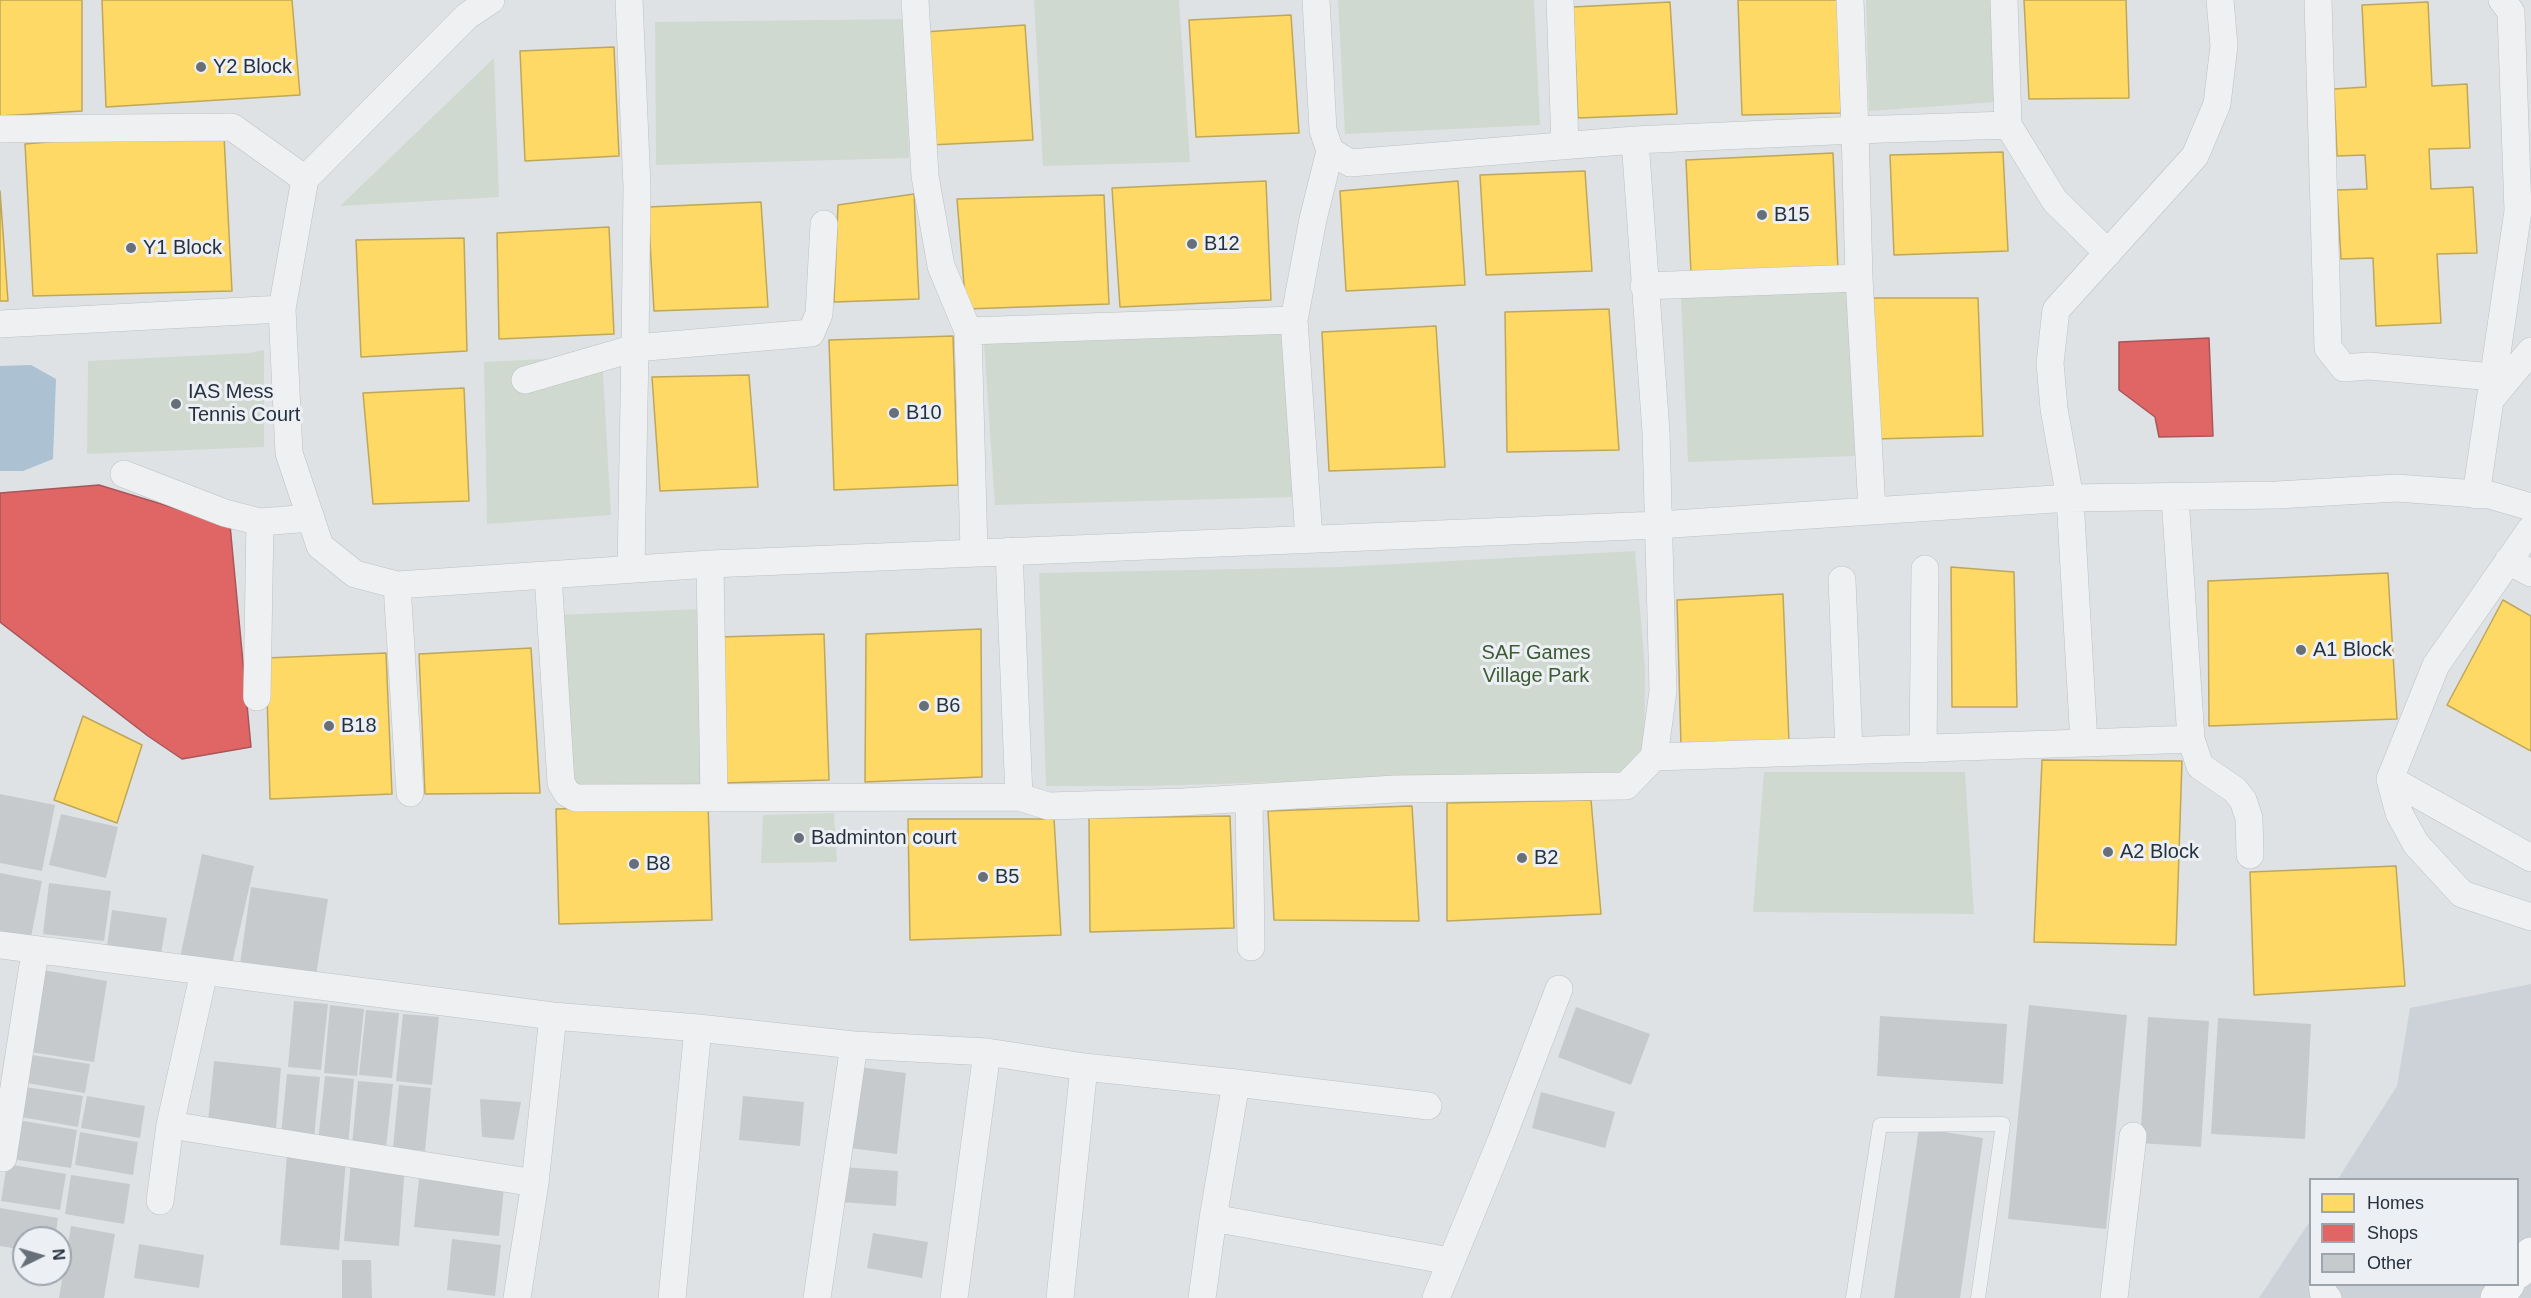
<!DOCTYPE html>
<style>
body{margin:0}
#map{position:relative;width:2531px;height:1298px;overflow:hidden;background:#dfe2e5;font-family:Helvetica,sans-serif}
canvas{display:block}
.legend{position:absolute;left:2309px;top:1178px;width:210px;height:108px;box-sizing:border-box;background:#ecf0f5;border:2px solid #9da4ac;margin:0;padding:8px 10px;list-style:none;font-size:18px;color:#26313e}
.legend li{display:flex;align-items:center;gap:12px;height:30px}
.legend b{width:30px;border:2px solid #9da4ac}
.north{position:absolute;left:12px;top:1226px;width:60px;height:60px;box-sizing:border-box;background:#ecf0f5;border:2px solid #9da4ac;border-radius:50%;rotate:85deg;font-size:16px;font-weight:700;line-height:24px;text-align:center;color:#26313e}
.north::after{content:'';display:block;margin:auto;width:21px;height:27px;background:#676f78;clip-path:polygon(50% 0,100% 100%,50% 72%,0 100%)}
</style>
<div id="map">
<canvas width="2531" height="1298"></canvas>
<ul class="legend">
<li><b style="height:16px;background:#ffd966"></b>Homes</li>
<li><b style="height:16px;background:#e06666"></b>Shops</li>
<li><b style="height:16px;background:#c7cacd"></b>Other</li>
</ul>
<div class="north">N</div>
</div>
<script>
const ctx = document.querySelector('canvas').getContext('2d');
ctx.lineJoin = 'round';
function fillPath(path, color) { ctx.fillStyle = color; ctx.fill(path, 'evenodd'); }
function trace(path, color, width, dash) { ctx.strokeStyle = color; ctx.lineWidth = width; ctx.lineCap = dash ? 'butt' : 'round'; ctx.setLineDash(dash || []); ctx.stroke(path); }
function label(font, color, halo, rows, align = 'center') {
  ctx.font = font + ' Helvetica,sans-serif'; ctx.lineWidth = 6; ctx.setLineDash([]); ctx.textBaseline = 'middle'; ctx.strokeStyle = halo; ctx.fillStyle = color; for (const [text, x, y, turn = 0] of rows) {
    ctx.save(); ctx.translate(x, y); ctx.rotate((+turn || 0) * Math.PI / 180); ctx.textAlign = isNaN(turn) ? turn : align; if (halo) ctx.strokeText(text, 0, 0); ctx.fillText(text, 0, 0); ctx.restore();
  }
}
fillPath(new Path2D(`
 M 2531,984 L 2531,1298 L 2259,1298 L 2310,1221 L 2310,1284 L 2518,1284 L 2518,1180 L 2338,1179 L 2397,1086 L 2410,1008 Z`), '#cdd2d8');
fillPath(new Path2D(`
 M 1034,0 L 1179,0 L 1190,162 L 1043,166 Z
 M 1338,0 L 1534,0 L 1540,125 L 1345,134 Z
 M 1866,0 L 1991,0 L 1996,102 L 1869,111 Z
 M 904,19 L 909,158 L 656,165 L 655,22 Z
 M 494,58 L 499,197 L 340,206 Z
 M 1848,292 L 1855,456 L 1688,462 L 1681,297 Z
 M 1282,329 L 1296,497 L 995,505 L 984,343 Z
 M 264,350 L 264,447 L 87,454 L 88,361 L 250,353 Z
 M 602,356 L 611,515 L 487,524 L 484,362 Z
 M 1635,551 L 1645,668 L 1644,771 L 1150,786 L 1046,786 L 1039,573 L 1340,567 Z
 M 701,609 L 707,784 L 569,793 L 558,615 Z
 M 1764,772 L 1965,772 L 1974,914 L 1753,912 Z
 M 834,813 L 837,862 L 761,863 L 763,815 Z`), '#d0d9cf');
fillPath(new Path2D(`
 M 31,365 L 56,379 L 53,459 L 23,471 L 0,471 L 0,366 Z`), '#acc1d1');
const homes = new Path2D(`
 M 0,0 L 82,0 L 82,111 L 0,116 Z
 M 102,0 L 292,0 L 300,95 L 106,107 Z
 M 1738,0 L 1838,0 L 1841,113 L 1742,115 Z
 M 2024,0 L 2126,0 L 2129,98 L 2029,99 Z
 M 1670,2 L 1677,114 L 1578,118 L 1573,7 Z
 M 2428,2 L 2432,86 L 2467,84 L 2470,148 L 2429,149 L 2431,189 L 2473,187 L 2477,253 L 2437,254 L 2441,323 L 2376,326 L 2373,258 L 2341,259 L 2337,190 L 2367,189 L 2365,155 L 2337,156 L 2334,89 L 2366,87 L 2362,5 Z
 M 1291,15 L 1299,133 L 1196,137 L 1189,20 Z
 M 1025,25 L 1033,140 L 930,145 L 924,32 Z
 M 614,47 L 619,156 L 525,161 L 520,51 Z
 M 128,135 L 224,136 L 232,291 L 33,296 L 25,144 Z
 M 2003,152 L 2008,251 L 1894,255 L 1890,155 Z
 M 1833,153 L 1838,270 L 1691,274 L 1686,160 Z
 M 1585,171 L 1592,271 L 1486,275 L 1480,175 Z
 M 1266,181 L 1271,300 L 1120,307 L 1112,188 Z
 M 1458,181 L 1465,285 L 1346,291 L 1340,191 Z
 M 0,191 L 8,301 L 0,301 Z
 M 914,194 L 919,299 L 834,302 L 838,205 Z
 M 1104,195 L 1109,304 L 966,309 L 957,199 Z
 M 761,202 L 768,307 L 654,311 L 648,207 Z
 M 609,227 L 614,334 L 499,339 L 497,233 Z
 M 464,238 L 467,351 L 361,357 L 356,240 Z
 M 1871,298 L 1978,298 L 1983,436 L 1875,439 Z
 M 1609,309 L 1619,450 L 1507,452 L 1505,312 Z
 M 1436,326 L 1445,467 L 1329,471 L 1322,332 Z
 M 953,336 L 958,485 L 834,490 L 829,340 Z
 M 749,375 L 758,487 L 660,491 L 652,377 Z
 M 464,388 L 469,501 L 373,504 L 363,393 Z
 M 1951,567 L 2014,572 L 2017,707 L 1952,707 Z
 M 2388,573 L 2397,719 L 2209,726 L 2208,581 Z
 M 1783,594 L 1789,742 L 1681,747 L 1677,600 Z
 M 2503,600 L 2531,616 L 2531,751 L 2447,705 Z
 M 981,629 L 982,777 L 865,782 L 866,634 Z
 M 824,634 L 829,780 L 723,783 L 718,637 Z
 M 531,648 L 540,793 L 425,794 L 419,654 Z
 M 386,653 L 392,794 L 270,799 L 266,658 Z
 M 83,716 L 142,745 L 117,823 L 54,800 Z
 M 2042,760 L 2182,761 L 2176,945 L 2034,942 Z
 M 1591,800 L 1601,914 L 1447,921 L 1447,803 Z
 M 708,804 L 712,920 L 559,924 L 556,809 Z
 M 1412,806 L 1419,921 L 1274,920 L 1268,811 Z
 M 1230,816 L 1234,928 L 1090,932 L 1089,818 Z
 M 908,819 L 1054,819 L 1061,935 L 910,940 Z
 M 2396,866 L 2405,986 L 2254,995 L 2250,872 Z`);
fillPath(homes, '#ffd966');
trace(homes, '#bea75a', 1.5);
const shops = new Path2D(`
 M 2209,338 L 2213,436 L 2159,437 L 2155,417 L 2119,390 L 2119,342 Z
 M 99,485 L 230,525 L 251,747 L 182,759 L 148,736 L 0,622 L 0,493 Z`);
fillPath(shops, '#e06666');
trace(shops, '#a8565a', 1.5);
fillPath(new Path2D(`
 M 0,794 L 55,805 L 42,871 L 0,863 Z
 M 61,814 L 118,827 L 106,878 L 49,865 Z
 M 202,854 L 254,866 L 230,973 L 179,962 Z
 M 0,873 L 42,881 L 30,942 L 0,936 Z
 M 49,883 L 111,891 L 104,941 L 43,934 Z
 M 251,887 L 328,899 L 315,982 L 239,971 Z
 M 112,910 L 167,918 L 161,954 L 107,947 Z
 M 43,970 L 107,981 L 94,1062 L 30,1052 Z
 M 294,1001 L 328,1004 L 321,1070 L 288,1067 Z
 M 330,1005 L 364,1009 L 357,1076 L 324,1073 Z
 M 2029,1005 L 2127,1015 L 2106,1229 L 2008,1219 Z
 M 1576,1007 L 1650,1034 L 1631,1085 L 1558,1057 Z
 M 366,1010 L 399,1013 L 392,1078 L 359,1075 Z
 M 403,1014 L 439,1017 L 432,1085 L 396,1081 Z
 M 1880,1016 L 2007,1024 L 2003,1084 L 1877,1076 Z
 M 2148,1017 L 2209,1021 L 2201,1147 L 2140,1143 Z
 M 2218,1018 L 2311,1024 L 2305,1139 L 2211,1134 Z
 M 32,1055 L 90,1064 L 85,1093 L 27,1083 Z
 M 214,1061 L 281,1068 L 276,1129 L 208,1122 Z
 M 851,1066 L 906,1073 L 897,1154 L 842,1147 Z
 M 287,1074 L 320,1077 L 314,1138 L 281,1135 Z
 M 325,1076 L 354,1079 L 348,1146 L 318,1142 Z
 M 358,1081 L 393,1084 L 386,1148 L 352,1145 Z
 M 399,1085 L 431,1088 L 425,1151 L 393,1148 Z
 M 26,1087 L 83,1096 L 78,1127 L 21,1117 Z
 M 1541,1092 L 1615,1112 L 1605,1148 L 1532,1128 Z
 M 87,1096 L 145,1106 L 140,1138 L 81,1128 Z
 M 743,1096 L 804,1102 L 800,1146 L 739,1140 Z
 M 480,1099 L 521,1102 L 514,1140 L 482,1137 Z
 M 18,1120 L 77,1130 L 71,1168 L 12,1159 Z
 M 1919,1128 L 1983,1138 L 1960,1298 L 1894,1298 Z
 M 80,1132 L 138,1142 L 133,1175 L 75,1165 Z
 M 287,1154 L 346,1159 L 339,1250 L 280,1245 Z
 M 351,1160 L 405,1164 L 399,1246 L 344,1241 Z
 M 7,1164 L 66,1174 L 60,1210 L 1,1201 Z
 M 842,1167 L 898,1171 L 896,1206 L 840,1202 Z
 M 71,1175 L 130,1184 L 124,1224 L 65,1214 Z
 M 419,1179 L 504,1188 L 499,1236 L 414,1227 Z
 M 0,1208 L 58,1218 L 55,1238 L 24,1238 L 24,1250 L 0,1246 Z
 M 71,1226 L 115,1234 L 104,1298 L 59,1298 Z
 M 873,1233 L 928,1242 L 922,1278 L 867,1268 Z
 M 452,1239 L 501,1245 L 495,1296 L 447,1290 Z
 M 139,1244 L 204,1255 L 199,1288 L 134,1278 Z
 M 342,1260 L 371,1260 L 372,1298 L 342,1298 Z`), '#c7cacd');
const lane = new Path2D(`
 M 1853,1298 L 1880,1125 L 2003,1124 L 1978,1298`);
const street = new Path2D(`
 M 915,0 L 925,176 L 941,266 L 968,331
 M 1560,0 L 1565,145
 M 1850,0 L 1855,130 L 2008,125 L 2004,0
 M 2318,0 L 2328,348 L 2344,368 L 2369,366 L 2493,377
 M 2008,125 L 2055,201 L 2108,253
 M 0,129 L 232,127 L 305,179
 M 1635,140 L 1855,130 L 1859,278
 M 1644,286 L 1859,278 L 1872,510
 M 282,309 L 305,179 L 467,16 L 491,0
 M 1294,320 L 1313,219 L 1330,151
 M 0,324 L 282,309 L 289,453 L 320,546 L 355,574 L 397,585 L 710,564 L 1658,525 L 2070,498 L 2277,495 L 2397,488 L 2490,495 L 2531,507
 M 525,380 L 635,348 L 637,187 L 629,0
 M 2490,400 L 2531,351
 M 124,474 L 225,513 L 260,522 L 311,518
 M 2476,495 L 2518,211 L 2511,12 L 2502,0
 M 2175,497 L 2191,739 L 2200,766 L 2235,790 L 2243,800 L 2249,818 L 2250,855
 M 2531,529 L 2436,665 L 2390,779 L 2399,813 L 2416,844 L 2462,894 L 2531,917
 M 1009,551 L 1019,797 L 1048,806 L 1183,802 L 1395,789 L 1626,786 L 1654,757 L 1663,691 L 1656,432 L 1635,140 L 1350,163 L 1330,151 L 1323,130 L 1316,0
 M 974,552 L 968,331 L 1294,320 L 1309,539
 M 2508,561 L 2531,573
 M 710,564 L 714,798
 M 631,568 L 635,348 L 811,333 L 819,314 L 824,224
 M 548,575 L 561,783 L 567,793 L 576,798 L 1019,797
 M 1842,580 L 1849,751
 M 397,585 L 410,793
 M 257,697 L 260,522
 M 2084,743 L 2191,739
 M 1923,749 L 1925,569
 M 1654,757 L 2084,743 L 2070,498 L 2054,409 L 2050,363 L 2056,310 L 2195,156 L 2217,104 L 2224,46 L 2220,0
 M 2390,779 L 2531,858
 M 1249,798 L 1251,947
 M 0,945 L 553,1016 L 698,1028 L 854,1045 L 987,1052 L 1084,1067 L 1236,1083 L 1213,1218 L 1450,1261
 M 1236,1083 L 1428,1106
 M 170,1125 L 535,1183
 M 3,1158 L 35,952
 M 160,1201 L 170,1125 L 204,972
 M 2322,1284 L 2324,1296 L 2328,1298
 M 517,1298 L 535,1183 L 553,1016
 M 672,1298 L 698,1028
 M 817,1298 L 854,1045
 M 954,1298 L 987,1052
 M 1060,1298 L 1084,1067
 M 1202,1298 L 1213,1218
 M 1436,1298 L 1501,1141 L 1559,989
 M 2114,1298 L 2133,1136`);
const primary = new Path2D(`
 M 2518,1272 L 2531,1254
 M 2497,1298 L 2508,1284`);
trace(lane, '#bdc0c3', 15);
trace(street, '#bdc0c3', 28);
trace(primary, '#bbbfc3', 34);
trace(lane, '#eef0f1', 14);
trace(street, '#eef0f1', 27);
trace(primary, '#f3f4f5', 33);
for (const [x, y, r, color] of [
 [201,67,6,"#676f78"],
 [1762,215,6,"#676f78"],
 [1192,244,6,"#676f78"],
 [131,248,6,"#676f78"],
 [176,404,6,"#676f78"],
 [894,413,6,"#676f78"],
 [2301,650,6,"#676f78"],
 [924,706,6,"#676f78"],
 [329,726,6,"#676f78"],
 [799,838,6,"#676f78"],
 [2108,852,6,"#676f78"],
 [1522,858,6,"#676f78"],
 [634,864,6,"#676f78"],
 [983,877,6,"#676f78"]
]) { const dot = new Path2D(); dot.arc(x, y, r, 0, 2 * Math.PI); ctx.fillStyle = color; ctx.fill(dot); trace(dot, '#ecf0f5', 2); }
label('20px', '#26313e', '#ecf0f5', [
 ["Y2 Block",213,67],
 ["B15",1774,215],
 ["B12",1204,244],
 ["Y1 Block",143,248],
 ["IAS Mess",188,392],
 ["Tennis Court",188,415],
 ["B10",906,413],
 ["A1 Block",2313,650],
 ["B6",936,706],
 ["B18",341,726],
 ["Badminton court",811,838],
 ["A2 Block",2120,852],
 ["B2",1534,858],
 ["B8",646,864],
 ["B5",995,877]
], 'left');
label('20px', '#3d5a33', '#ecf0f5', [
 ["SAF Games",1536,653],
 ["Village Park",1536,676]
]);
</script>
